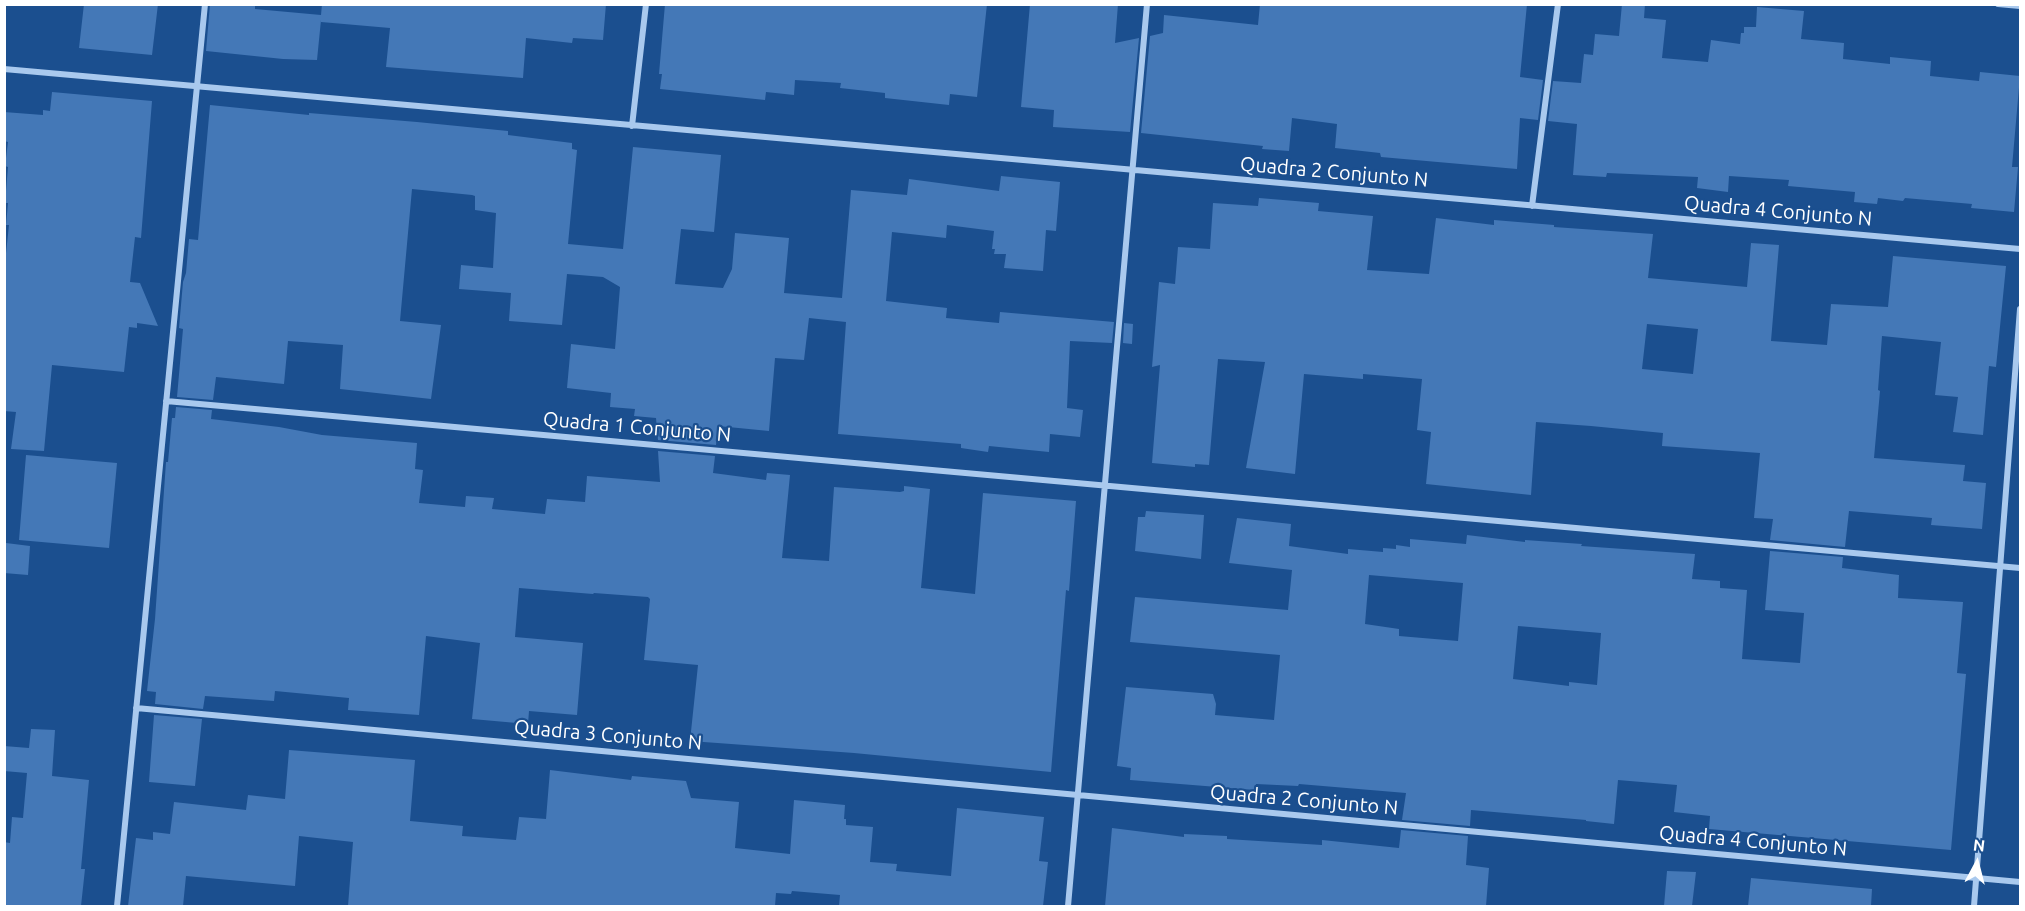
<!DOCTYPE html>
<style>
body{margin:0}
#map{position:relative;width:2025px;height:911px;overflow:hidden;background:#1b4f8f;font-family:Ubuntu,sans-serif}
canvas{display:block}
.frame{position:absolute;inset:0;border:6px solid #fff;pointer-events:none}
.north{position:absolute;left:1947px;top:833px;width:60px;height:60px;-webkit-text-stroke:4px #1b4f8f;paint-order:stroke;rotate:7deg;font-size:16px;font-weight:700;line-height:24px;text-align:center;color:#fff}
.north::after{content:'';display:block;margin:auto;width:21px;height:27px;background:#fff;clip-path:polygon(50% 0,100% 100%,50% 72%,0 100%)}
</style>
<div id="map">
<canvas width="2025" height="911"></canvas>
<div class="frame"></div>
<div class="north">N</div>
</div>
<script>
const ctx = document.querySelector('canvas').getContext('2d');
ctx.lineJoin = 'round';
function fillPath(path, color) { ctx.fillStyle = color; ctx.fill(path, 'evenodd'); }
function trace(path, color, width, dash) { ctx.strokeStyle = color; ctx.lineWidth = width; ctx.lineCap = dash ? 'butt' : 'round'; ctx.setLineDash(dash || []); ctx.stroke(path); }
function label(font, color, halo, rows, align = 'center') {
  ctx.font = font + ' Ubuntu,sans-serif'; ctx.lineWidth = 4.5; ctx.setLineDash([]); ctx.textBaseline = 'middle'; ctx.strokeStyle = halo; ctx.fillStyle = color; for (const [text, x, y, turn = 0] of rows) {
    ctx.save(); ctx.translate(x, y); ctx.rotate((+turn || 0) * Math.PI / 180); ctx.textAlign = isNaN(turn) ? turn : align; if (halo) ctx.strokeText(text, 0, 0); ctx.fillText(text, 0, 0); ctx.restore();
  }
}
fillPath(new Path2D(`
 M 84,4 L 158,4 L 152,55 L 79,48 Z
 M 210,4 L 255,4 L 255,9 L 321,15 L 322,4 L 606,4 L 603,40 L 573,38 L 572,43 L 526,38 L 523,78 L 386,67 L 390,28 L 321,22 L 321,20 L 317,60 L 283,59 L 206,51 Z
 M 665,4 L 987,4 L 977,97 L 950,94 L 949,105 L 885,98 L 885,93 L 840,88 L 841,83 L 795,80 L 794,95 L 766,92 L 765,100 L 660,89 L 662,74 L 659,74 Z
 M 1030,4 L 1118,4 L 1115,43 L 1139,38 L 1130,132 L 1053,127 L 1054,110 L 1021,107 Z
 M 1260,4 L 1527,4 L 1520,77 L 1543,80 L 1538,120 L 1520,118 L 1517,169 L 1381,157 L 1380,153 L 1335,148 L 1337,124 L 1292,118 L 1289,151 L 1262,149 L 1263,146 L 1141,133 L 1150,36 L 1163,33 L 1164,15 L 1258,25 Z
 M 1622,4 L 1645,4 L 1644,18 L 1666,20 L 1662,58 L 1708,62 L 1711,40 L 1740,44 L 1741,33 L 1744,33 L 1744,27 L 1756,27 L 1757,7 L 1804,11 L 1801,39 L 1844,43 L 1843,59 L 1890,64 L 1890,57 L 1931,61 L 1930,76 L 1979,81 L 1980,72 L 2020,76 L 2012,167 L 2018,167 L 2014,212 L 1971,208 L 1972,204 L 1905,198 L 1903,201 L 1878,198 L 1877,204 L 1854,202 L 1855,192 L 1788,186 L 1789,180 L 1729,176 L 1728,192 L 1697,188 L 1698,177 L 1607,173 L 1606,177 L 1573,175 L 1577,124 L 1548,121 L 1553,81 L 1581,83 L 1584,54 L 1593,55 L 1595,34 L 1619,36 Z
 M 52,92 L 152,101 L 141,238 L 135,237 L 130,282 L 140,283 L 158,326 L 137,323 L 137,328 L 129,327 L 124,372 L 52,365 L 44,451 L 11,449 L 16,412 L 4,411 L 4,272 L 9,225 L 6,225 L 8,203 L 5,203 L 8,167 L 5,166 L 8,142 L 4,141 L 4,112 L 43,115 L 43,110 L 50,111 Z
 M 210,105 L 309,115 L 309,113 L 417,122 L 508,131 L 508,135 L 572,143 L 572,149 L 577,150 L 568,244 L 623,249 L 633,147 L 721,155 L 714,232 L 681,229 L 675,284 L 723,288 L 732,269 L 735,233 L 789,238 L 784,293 L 842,298 L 851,190 L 907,195 L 909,179 L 999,191 L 1001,176 L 1060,182 L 1056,231 L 1046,230 L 1043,271 L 1004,268 L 1006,254 L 994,254 L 995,249 L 992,249 L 994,231 L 947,225 L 946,238 L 892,232 L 886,301 L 947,308 L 946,318 L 999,323 L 1000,312 L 1114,322 L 1112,343 L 1070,341 L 1067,408 L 1083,410 L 1080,437 L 1050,434 L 1049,452 L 989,446 L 988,452 L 961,448 L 961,444 L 838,434 L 846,322 L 809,318 L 804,360 L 775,358 L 769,431 L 718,426 L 716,445 L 658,440 L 656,418 L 634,416 L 635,409 L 610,407 L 611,393 L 567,388 L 571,344 L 615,349 L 620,287 L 603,277 L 567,274 L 562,325 L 509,321 L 511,293 L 459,289 L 461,265 L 493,268 L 496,213 L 475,210 L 475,196 L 472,195 L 412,189 L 400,321 L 441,325 L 431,399 L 340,389 L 343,345 L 288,341 L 284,384 L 216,377 L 213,400 L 177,397 L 183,329 L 179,328 L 183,282 L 186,273 L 189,239 L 198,240 Z
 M 1259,198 L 1319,203 L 1318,211 L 1373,216 L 1367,270 L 1429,274 L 1436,218 L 1494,225 L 1494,220 L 1554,225 L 1554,227 L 1653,234 L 1648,278 L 1747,287 L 1751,243 L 1779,245 L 1771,341 L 1827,345 L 1831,304 L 1888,307 L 1893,256 L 2006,266 L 1996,367 L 1989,366 L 1983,435 L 1953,432 L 1958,397 L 1935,395 L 1941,342 L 1882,336 L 1878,390 L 1880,391 L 1874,458 L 1965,465 L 1963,481 L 1986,483 L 1982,529 L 1931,525 L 1932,518 L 1849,511 L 1845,547 L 1770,540 L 1773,519 L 1754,518 L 1760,453 L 1662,446 L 1663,433 L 1591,426 L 1536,422 L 1531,495 L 1426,484 L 1431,432 L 1417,430 L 1422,379 L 1363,374 L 1363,379 L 1304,374 L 1295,474 L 1246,468 L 1265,362 L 1218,359 L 1209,465 L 1195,464 L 1195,467 L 1152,463 L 1160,365 L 1152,367 L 1159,282 L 1175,284 L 1178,247 L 1210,249 L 1213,203 L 1258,206 ZM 1647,324 L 1698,329 L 1693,374 L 1642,369 Z
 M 1124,323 L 1133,324 L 1132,344 L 1123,343 Z
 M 176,407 L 212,410 L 211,419 L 279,427 L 322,435 L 417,443 L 415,469 L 423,470 L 419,503 L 465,507 L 466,496 L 494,498 L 492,509 L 545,514 L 547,499 L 585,502 L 587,476 L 660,482 L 658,451 L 715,456 L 713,473 L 766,480 L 767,473 L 790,475 L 782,558 L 829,561 L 834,487 L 900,492 L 904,491 L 904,486 L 930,489 L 921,588 L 975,594 L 983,493 L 1076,501 L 1069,591 L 1066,590 L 1051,772 L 854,753 L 690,741 L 698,665 L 644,660 L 650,599 L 648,597 L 594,593 L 593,594 L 519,588 L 515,637 L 583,643 L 577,715 L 529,711 L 528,724 L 472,719 L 480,643 L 426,636 L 419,715 L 348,710 L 349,698 L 275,691 L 274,701 L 205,696 L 203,709 L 155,704 L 156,692 L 147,691 L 155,619 L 166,462 L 168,462 L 172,418 L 175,418 Z
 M 26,455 L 117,463 L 109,548 L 19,540 Z
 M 1146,511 L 1204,515 L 1201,559 L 1135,551 L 1138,517 L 1145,517 Z
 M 1237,518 L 1291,524 L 1289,546 L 1348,554 L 1348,549 L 1383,552 L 1383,548 L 1396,549 L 1396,545 L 1410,547 L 1410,539 L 1466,544 L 1467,535 L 1525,542 L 1525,540 L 1582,544 L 1581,546 L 1695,554 L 1692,579 L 1720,581 L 1720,588 L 1747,590 L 1742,659 L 1800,663 L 1804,613 L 1765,610 L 1770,551 L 1843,557 L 1842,568 L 1899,575 L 1898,598 L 1963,602 L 1957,673 L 1966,674 L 1951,850 L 1709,829 L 1710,816 L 1674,812 L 1677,785 L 1618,780 L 1614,824 L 1586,821 L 1586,820 L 1471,810 L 1470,826 L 1402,820 L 1406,793 L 1299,784 L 1298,786 L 1256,784 L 1255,790 L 1130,780 L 1131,768 L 1117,766 L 1126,687 L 1213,694 L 1216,704 L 1215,715 L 1274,720 L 1280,655 L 1130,642 L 1135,597 L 1288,610 L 1292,570 L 1229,563 ZM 1369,575 L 1463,583 L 1458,641 L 1399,636 L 1399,629 L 1365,624 ZM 1518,626 L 1601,633 L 1597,685 L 1569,682 L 1569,686 L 1513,679 Z
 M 6,543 L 30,546 L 28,575 L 4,573 Z
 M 154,715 L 202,719 L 195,786 L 149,782 Z
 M 31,729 L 55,730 L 52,776 L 89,780 L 81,869 L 85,869 L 81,906 L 4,906 L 4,842 L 10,843 L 12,817 L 23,818 L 27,773 L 4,771 L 4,746 L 29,748 Z
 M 289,750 L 415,760 L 410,821 L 463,826 L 462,836 L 516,840 L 519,817 L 546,819 L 550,770 L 631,780 L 632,776 L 686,781 L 691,798 L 739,802 L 735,848 L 790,854 L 794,800 L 845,805 L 844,819 L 846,819 L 846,825 L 873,827 L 870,862 L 897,864 L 896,871 L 951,876 L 957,808 L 1044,817 L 1039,861 L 1048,862 L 1043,906 L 839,906 L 840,895 L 792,891 L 791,894 L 776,893 L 775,906 L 348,906 L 353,842 L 299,836 L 295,886 L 186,876 L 183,906 L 128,906 L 136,838 L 153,840 L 153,832 L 170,834 L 174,802 L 246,810 L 248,795 L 285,799 Z
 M 1112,828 L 1184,837 L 1184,834 L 1227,836 L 1227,839 L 1322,845 L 1322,840 L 1399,848 L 1401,830 L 1468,836 L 1466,865 L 1489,868 L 1486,906 L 1105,906 Z
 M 1667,871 L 1696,872 L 1692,906 L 1664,906 Z
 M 1751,878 L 1872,889 L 1871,906 L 1748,906 Z`), '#4478b7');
trace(new Path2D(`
 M 1998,4 L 2020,6
 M 4,69 L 2020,249
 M 632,126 L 646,4
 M 1532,206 L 1558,4
 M 166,401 L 2020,568
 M 136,708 L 2020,882
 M 117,906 L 205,4
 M 1068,906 L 1147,4
 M 1974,906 L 2020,309`), '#a9c9ee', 6);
label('20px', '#fff', '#1b4f8f', [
 ["Quadra 2 Conjunto N",1334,172,5],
 ["Quadra 4 Conjunto N",1778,211,5],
 ["Quadra 1 Conjunto N",637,427,5],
 ["Quadra 3 Conjunto N",608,735,5],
 ["Quadra 2 Conjunto N",1304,800,5],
 ["Quadra 4 Conjunto N",1753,841,5]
]);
</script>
